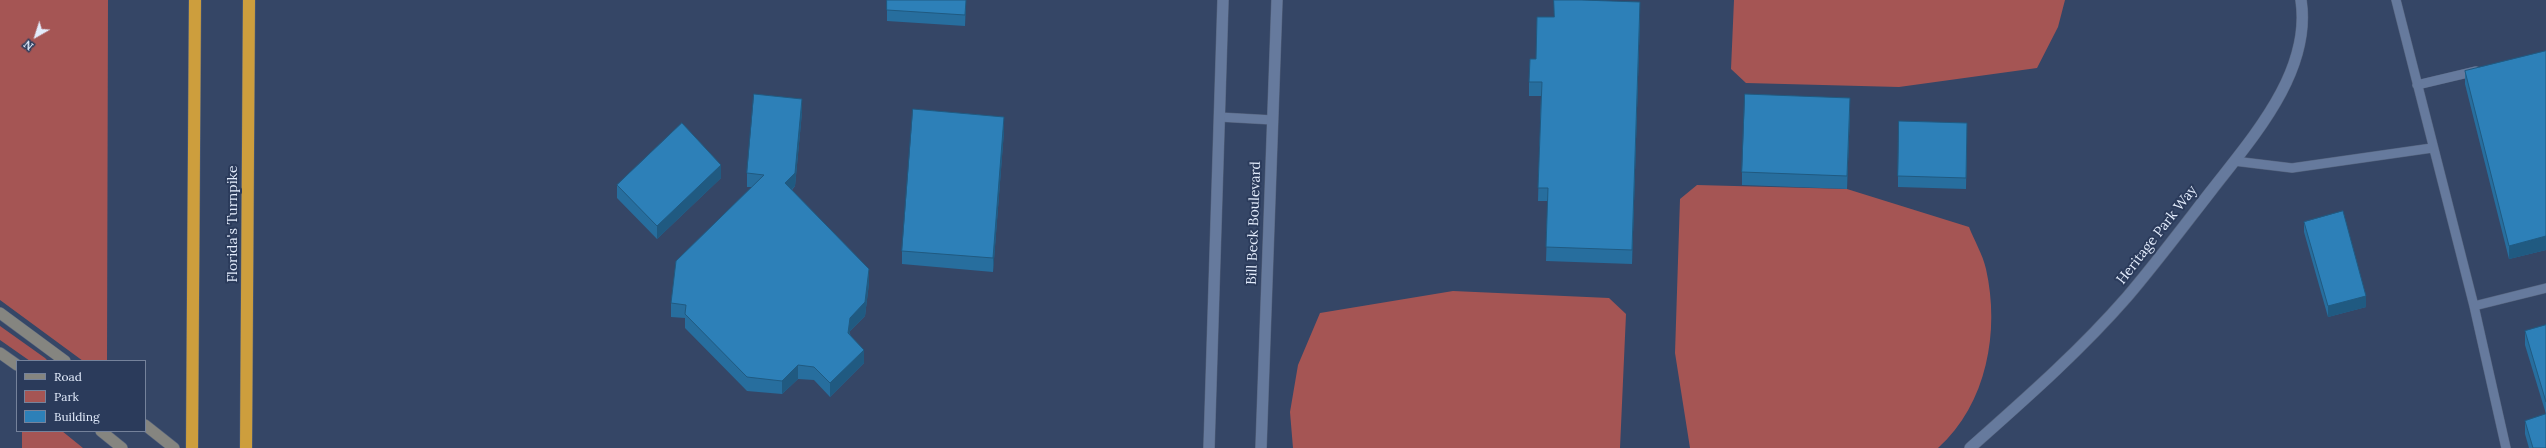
<!DOCTYPE html>
<style>
body{margin:0}
#map{position:relative;width:2546px;height:448px;overflow:hidden;background:#354666;font-family:Lora,serif}
canvas{display:block}
.legend{position:absolute;left:16px;top:360px;width:130px;height:72px;box-sizing:border-box;background:#2b3b5b;border:1px solid #75829b;margin:0;padding:5px 7px;list-style:none;font-size:12px;color:#e3ecfc}
.legend li{display:flex;align-items:center;gap:8px;height:20px}
.legend b{width:20px;border:1px solid #75829b}
.north{position:absolute;left:16px;top:16px;width:40px;height:40px;-webkit-text-stroke:3px #2b3b5b;paint-order:stroke;rotate:219deg;font-size:11px;font-weight:700;line-height:16px;text-align:center;color:#e3ecfc}
.north::after{content:'';display:block;margin:auto;width:14px;height:18px;background:#e3ecfc;clip-path:polygon(50% 0,100% 100%,50% 72%,0 100%)}
</style>
<div id="map">
<canvas width="2546" height="448"></canvas>
<ul class="legend">
<li><b style="height:5px;background:#858580"></b>Road</li>
<li><b style="height:11px;background:#a55554"></b>Park</li>
<li><b style="height:11px;background:#2d80b8"></b>Building</li>
</ul>
<div class="north">N</div>
</div>
<script>
const ctx = document.querySelector('canvas').getContext('2d');
ctx.lineJoin = 'round';
function fillPath(path, color) { ctx.fillStyle = color; ctx.fill(path, 'evenodd'); }
function trace(path, color, width, dash) { ctx.strokeStyle = color; ctx.lineWidth = width; ctx.lineCap = dash ? 'butt' : 'round'; ctx.setLineDash(dash || []); ctx.stroke(path); }
function label(font, color, halo, rows, align = 'center') {
  ctx.font = font + ' Lora,serif'; ctx.lineWidth = 4; ctx.setLineDash([]); ctx.textBaseline = 'middle'; ctx.strokeStyle = halo; ctx.fillStyle = color; for (const [text, x, y, turn = 0] of rows) {
    ctx.save(); ctx.translate(x, y); ctx.rotate((+turn || 0) * Math.PI / 180); ctx.textAlign = isNaN(turn) ? turn : align; if (halo) ctx.strokeText(text, 0, 0); ctx.fillText(text, 0, 0); ctx.restore();
  }
}
fillPath(new Path2D(`
 M 0,0 L 108,0 L 107,361 L 83,361 L 0,300 Z
 M 1734,0 L 2065,0 L 2058,27 L 2037,68 L 1899,87 L 1746,83 L 1731,69 Z
 M 1697,185 L 1847,189 L 1969,227 C 1974,240 1983,255 1986,269 C 2000,331 1987,404 1938,448 L 1690,448 L 1675,353 L 1680,199 Z
 M 1453,291 L 1609,298 L 1626,314 L 1620,448 L 1293,448 L 1290,412 L 1298,365 L 1320,313 Z
 M 0,326 L 45,358 L 48,361 L 30,361 L 0,340 Z
 M 22,431 L 62,431 L 83,448 L 22,448 Z`), '#a55554');
const service = new Path2D(`
 M 2396,0 L 2474,306 L 2506,448
 M 2417,85 L 2476,71
 M 1219,117 L 1273,120
 M 2234,161 L 2292,168 L 2432,148
 M 2474,306 L 2546,288`);
const minor = new Path2D(`
 M 1970,448 C 2024,400 2079,352 2127,297 C 2156,263 2183,227 2211,191 C 2252,138 2312,72 2301,0`);
const tertiary = new Path2D(`
 M 1209,448 L 1223,0
 M 1261,448 L 1277,0`);
const secondary = new Path2D(`
 M 0,313 L 65,361
 M 0,353 L 17,365
 M 145,425 L 174,448
 M 101,431 L 122,448`);
const motorway = new Path2D(`
 M 192,448 L 195,0
 M 246,448 L 249,0`);
trace(service, '#54627c', 10);
trace(minor, '#54627c', 12);
trace(tertiary, '#54627c', 12);
trace(secondary, '#54627c', 12);
trace(motorway, '#54627c', 13);
trace(service, '#667a9d', 9);
trace(minor, '#667a9d', 11);
trace(tertiary, '#667a9d', 11);
trace(secondary, '#858580', 11);
trace(motorway, '#cd9e3d', 12);
fillPath(new Path2D(`
 M 887,0 L 966,0 L 965,26 L 887,21 Z
 M 1640,16 L 1632,264 L 1546,261 L 1548,201 L 1538,201 L 1541,96 L 1529,96 L 1529,82 L 1536,59 L 1554,17 Z
 M 2546,51 L 2546,250 L 2509,259 L 2465,84 L 2465,71 Z
 M 1850,111 L 1847,189 L 1742,185 L 1742,172 Z
 M 802,112 L 795,186 L 792,190 L 869,283 L 865,316 L 850,331 L 850,334 L 864,363 L 830,397 L 814,380 L 798,379 L 782,394 L 747,391 L 685,328 L 685,318 L 671,317 L 671,303 L 752,187 L 747,187 L 747,173 Z
 M 1004,131 L 993,272 L 902,264 L 902,251 Z
 M 1967,134 L 1966,189 L 1898,187 L 1898,176 Z
 M 721,178 L 657,239 L 617,198 L 617,185 Z
 M 2304,222 L 2366,307 L 2328,317 L 2304,232 Z
 M 2546,325 L 2546,448 L 2529,448 L 2525,434 L 2525,421 L 2546,414 L 2525,345 L 2525,331 Z`), '#276e9e');
fillPath(new Path2D(`
 M 966,0 L 965,26 L 965,15 Z
 M 1640,2 L 1640,16 L 1632,264 L 1632,250 Z
 M 1850,98 L 1850,111 L 1847,189 L 1847,176 Z
 M 802,99 L 802,112 L 795,186 L 785,196 L 785,183 Z
 M 1004,117 L 1004,131 L 993,272 L 993,258 Z
 M 721,165 L 721,178 L 657,239 L 657,226 Z
 M 2546,236 L 2546,250 L 2509,259 L 2509,246 Z
 M 869,269 L 869,283 L 865,316 L 850,331 L 848,346 L 848,333 L 850,318 Z
 M 2366,296 L 2366,307 L 2328,317 L 2328,306 Z
 M 864,350 L 864,363 L 830,397 L 830,383 Z
 M 798,365 L 798,379 L 782,394 L 782,381 Z`), '#205a81');
const building = new Path2D(`
 M 887,0 L 966,0 L 965,15 L 887,10 Z
 M 1554,0 L 1582,0 L 1640,2 L 1632,250 L 1546,247 L 1548,188 L 1538,188 L 1542,82 L 1529,82 L 1530,59 L 1536,59 L 1537,17 L 1554,17 Z
 M 2546,51 L 2546,236 L 2509,246 L 2465,71 Z
 M 754,94 L 802,99 L 795,173 L 785,183 L 869,269 L 865,302 L 850,318 L 848,333 L 864,350 L 830,383 L 814,367 L 798,365 L 782,381 L 747,377 L 685,314 L 686,305 L 671,303 L 676,261 L 764,175 L 747,173 Z
 M 1745,94 L 1850,98 L 1847,176 L 1742,172 Z
 M 913,109 L 1004,117 L 993,258 L 902,251 Z
 M 1899,121 L 1967,123 L 1966,178 L 1898,176 Z
 M 682,123 L 721,165 L 657,226 L 617,185 Z
 M 2343,211 L 2366,296 L 2328,306 L 2304,222 Z
 M 2546,325 L 2546,402 L 2525,331 Z
 M 2546,414 L 2546,448 L 2533,448 L 2525,421 Z`);
fillPath(building, '#2d80b8');
trace(building, '#205a81', 1);
label('14px', '#e3ecfc', '#2b3b5b', [
 ["Bill Beck Boulevard",1254,223,-88],
 ["Florida's Turnpike",233,224,-90],
 ["Heritage Park Way",2157,235,-52]
]);
</script>
